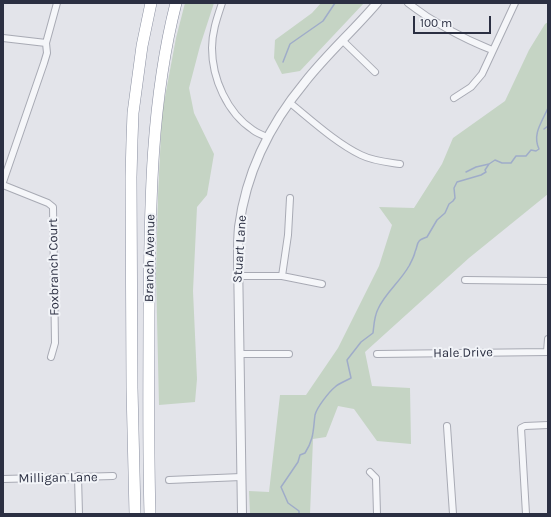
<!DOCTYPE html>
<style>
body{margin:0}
#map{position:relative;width:551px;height:517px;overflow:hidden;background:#e3e4ea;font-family:Karla,sans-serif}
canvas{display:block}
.frame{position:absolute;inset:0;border:4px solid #2b2f42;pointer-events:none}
.scale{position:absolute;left:413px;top:16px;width:78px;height:18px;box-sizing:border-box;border:2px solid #2b2f42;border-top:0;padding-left:5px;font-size:12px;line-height:14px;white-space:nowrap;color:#2b2f42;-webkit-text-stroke:3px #f2f4f8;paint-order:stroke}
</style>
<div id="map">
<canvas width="551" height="517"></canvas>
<div class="frame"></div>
<div class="scale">100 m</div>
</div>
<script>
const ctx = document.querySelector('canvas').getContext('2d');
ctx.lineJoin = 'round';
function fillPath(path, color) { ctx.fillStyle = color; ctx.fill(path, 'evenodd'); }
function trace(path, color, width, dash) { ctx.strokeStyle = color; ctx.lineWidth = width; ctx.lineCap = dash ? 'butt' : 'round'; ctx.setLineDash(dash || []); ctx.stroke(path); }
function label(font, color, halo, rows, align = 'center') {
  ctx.font = font + ' Karla,sans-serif'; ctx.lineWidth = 4; ctx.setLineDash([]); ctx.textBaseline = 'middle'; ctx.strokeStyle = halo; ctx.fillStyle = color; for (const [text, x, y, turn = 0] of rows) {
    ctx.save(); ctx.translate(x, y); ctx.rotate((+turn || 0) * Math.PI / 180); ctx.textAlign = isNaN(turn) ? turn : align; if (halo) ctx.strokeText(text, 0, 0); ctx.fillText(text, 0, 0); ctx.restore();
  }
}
fillPath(new Path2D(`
 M 185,3 L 214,3 L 200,46 L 189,88 L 194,113 L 214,154 L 207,195 L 197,207 L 193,291 L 197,379 L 195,402 L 159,405 L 156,275 L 158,196 L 162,113 L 176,38 Z
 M 321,3 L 364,3 L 300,71 L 282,74 L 274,58 L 275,40 L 312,13 Z
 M 548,22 L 548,194 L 469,258 L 365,352 L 372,386 L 410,388 L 411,444 L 377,441 L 354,409 L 338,406 L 326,437 L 313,439 L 310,514 L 250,514 L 249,491 L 269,492 L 280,395 L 306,395 L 338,348 L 379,266 L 392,225 L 379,207 L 414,208 L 442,164 L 453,138 L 505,101 L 529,50 L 545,24 Z`), '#c5d4c4');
trace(new Path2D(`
 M 283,62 L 290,44 L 323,21 L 335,3
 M 544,129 L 548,126
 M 466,172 L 476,167 L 489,164
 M 299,514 L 299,511 L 288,503 L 281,487 L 298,462 L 300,455 L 305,453 C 314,439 313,431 315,415 C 317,407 329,392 335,387 C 339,383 346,381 351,378 L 347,360 L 361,342 L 373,333 C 374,325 374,317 378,309 C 385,293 400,282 409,266 C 411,262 414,257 415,252 C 419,243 415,241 427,237 L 437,220 L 445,213 L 449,204 L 453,201 L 455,198 L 454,188 L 457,182 L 481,175 L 486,172 L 485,170 L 489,164 L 495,160 L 502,163 L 511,163 L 516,156 L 526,156 L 531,150 L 536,151 L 539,149 C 532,134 542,122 548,108`), '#9facc9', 1.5);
const minor = new Path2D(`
 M 222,3 C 217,18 212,32 212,48 C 212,78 227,113 253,130 C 257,133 262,135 267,137
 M 408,3 C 434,23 462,38 492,50
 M 3,38 L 46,43
 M 343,41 L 375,72
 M 454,98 L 471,87 L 482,74 L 515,3
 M 289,102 C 310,119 336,143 361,155 C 373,161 386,162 400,164
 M 3,182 L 44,63 L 47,53 L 46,43 L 57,3
 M 3,185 L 48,203 L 53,207 L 55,343 L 51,357
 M 238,276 L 282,276 L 322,284
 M 282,276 L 288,235 L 290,198
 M 465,280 L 548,281
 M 547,352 L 548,339
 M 239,354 L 289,354
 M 377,354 L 548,352
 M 447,426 L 453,514
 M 370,472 L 376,478 L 377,514
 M 78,476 L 79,514
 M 3,479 L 113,476
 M 169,480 L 241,477
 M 526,514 L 521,428 L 525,426 L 548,425`);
const tertiary = new Path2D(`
 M 242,514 L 238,258 C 238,247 238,237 239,227 C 246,173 271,123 305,82 C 327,54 354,30 377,3`);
const motorway = new Path2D(`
 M 135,514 L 132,388 L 131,177 L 132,140 L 133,113 L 142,46 L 151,3
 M 150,514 C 148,448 149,381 149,315 C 150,211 150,105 176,3`);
trace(minor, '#a8aab4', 8);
trace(tertiary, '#a8aab4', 10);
trace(motorway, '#8a8fa0', 12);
trace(minor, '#f5f6f9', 6);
trace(tertiary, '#f5f6f9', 8);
trace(motorway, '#fff', 11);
label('13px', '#2b2f42', '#f2f4f8', [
 ["Stuart Lane",240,249,-86],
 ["Branch Avenue",150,258,-89],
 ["Foxbranch Court",54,267,-91],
 ["Hale Drive",463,353,-1],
 ["Milligan Lane",58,478,-1]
]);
</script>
